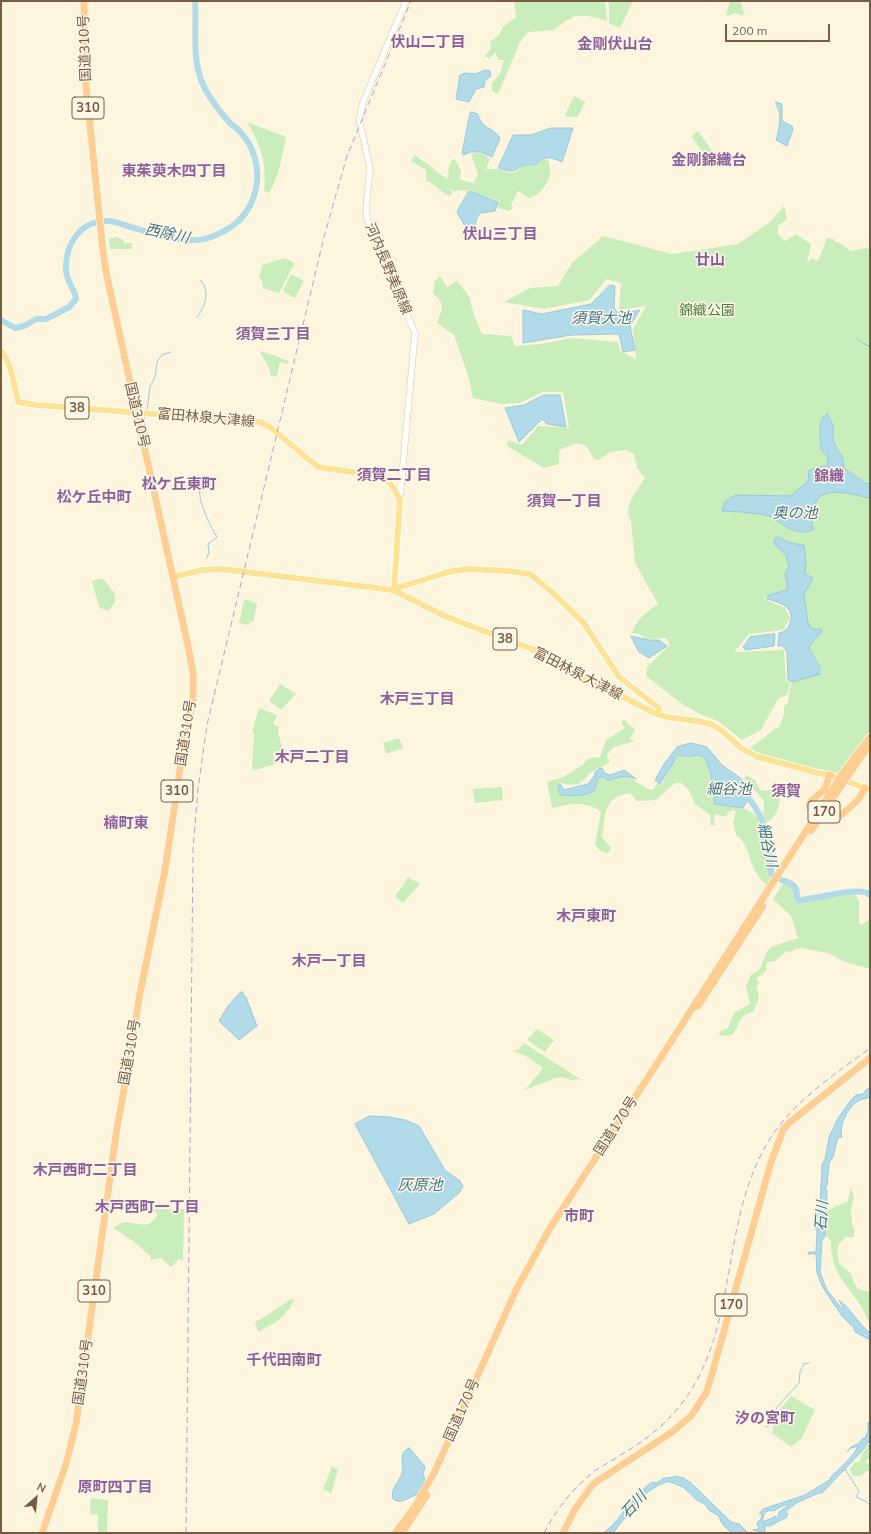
<!DOCTYPE html>
<meta charset="utf-8">
<style>
body{margin:0}
#map{position:relative;width:871px;height:1534px;overflow:hidden;background:#fef5de;font-family:Mulish,sans-serif}
canvas{display:block}
.frame{position:absolute;inset:0;border:2px solid #765c44;pointer-events:none}
.north{position:absolute;left:16px;top:1478px;width:40px;height:40px;-webkit-text-stroke:3px #fff8e7;paint-order:stroke;rotate:27deg;font-size:11px;font-weight:700;line-height:16px;text-align:center;color:#765c44}
.north::after{content:'';display:block;margin:auto;width:14px;height:18px;background:#765c44;clip-path:polygon(50% 0,100% 100%,50% 72%,0 100%)}
.scale{position:absolute;left:725px;top:24px;width:105px;height:18px;box-sizing:border-box;border:2px solid #765c44;border-top:0;padding-left:5px;font-size:12px;line-height:14px;white-space:nowrap;color:#765c44;-webkit-text-stroke:3px #fff8e7;paint-order:stroke}
</style>
<div id="map">
<canvas width="871" height="1534"></canvas>
<div class="frame"></div>
<div class="north">N</div>
<div class="scale">200 m</div>
</div>
<script>
const ctx = document.querySelector('canvas').getContext('2d');
ctx.lineJoin = 'round';
function fillPath(path, color) { ctx.fillStyle = color; ctx.fill(path, 'evenodd'); }
function trace(path, color, width, dash) { ctx.strokeStyle = color; ctx.lineWidth = width; ctx.lineCap = dash ? 'butt' : 'round'; ctx.setLineDash(dash || []); ctx.stroke(path); }
function label(font, color, halo, rows, align = 'center') {
  ctx.font = font + ' Mulish,"Noto Sans JP",sans-serif'; ctx.lineWidth = 3; ctx.setLineDash([]); ctx.textBaseline = 'middle'; ctx.strokeStyle = halo; ctx.fillStyle = color; for (const [text, x, y, turn = 0] of rows) {
    ctx.save(); ctx.translate(x, y); ctx.rotate((+turn || 0) * Math.PI / 180); ctx.textAlign = isNaN(turn) ? turn : align; if (halo) ctx.strokeText(text, 0, 0); ctx.fillText(text, 0, 0); ctx.restore();
  }
}
fillPath(new Path2D(`
 M 514,1 L 605,1 L 607,21 L 589,16 L 575,16 L 564,22 L 554,30 L 528,32 L 520,42 L 498,94 L 492,91 L 492,83 L 500,74 L 504,60 L 499,60 L 495,52 L 490,59 L 485,56 L 491,48 L 490,42 L 499,35 L 503,27 L 516,17 Z
 M 609,1 L 633,1 L 620,28 L 609,23 Z
 M 730,1 L 741,1 L 744,15 L 741,15 L 735,13 L 728,16 L 726,14 Z
 M 574,96 L 585,102 L 578,117 L 567,117 L 565,115 Z
 M 247,122 L 286,137 C 282,156 279,177 269,193 L 264,191 C 267,163 261,146 247,122 Z
 M 698,131 L 713,152 L 706,157 L 691,136 Z
 M 481,153 L 490,159 L 486,169 L 497,169 L 510,173 L 516,172 L 523,166 L 536,166 L 542,160 L 548,159 C 549,164 551,170 550,175 C 548,184 539,196 529,198 L 518,191 L 511,205 L 513,208 L 509,211 L 499,208 L 497,204 L 499,201 L 475,193 L 470,190 L 453,191 L 448,187 L 452,193 L 450,196 C 440,192 436,184 426,181 L 426,170 L 411,161 L 414,155 L 426,163 L 444,177 L 448,179 C 449,172 447,162 455,159 L 461,171 L 460,180 L 474,183 L 478,174 L 471,154 Z
 M 784,206 L 787,219 L 778,226 L 778,234 L 785,241 L 796,234 L 811,244 L 807,262 L 813,258 L 818,261 L 827,238 L 834,239 L 834,241 L 840,243 L 851,251 L 865,248 L 870,249 L 870,734 L 838,773 C 814,771 774,761 752,750 L 751,747 L 765,737 L 774,729 L 779,727 L 784,715 L 784,706 L 788,703 L 789,693 L 792,682 L 788,680 L 787,652 L 783,646 L 778,646 L 779,633 C 785,632 788,629 790,623 C 796,606 775,599 762,598 L 785,608 L 790,618 L 783,630 L 749,634 L 734,652 L 784,650 L 786,680 L 790,684 L 787,695 L 778,699 L 761,730 L 742,740 L 718,721 L 702,715 L 682,704 L 646,676 L 647,667 L 670,645 L 666,638 L 646,639 L 640,634 L 632,633 C 637,619 646,612 658,604 L 635,563 L 631,521 C 622,508 638,488 645,478 L 636,467 L 637,463 L 635,461 L 634,454 L 626,450 L 610,452 L 599,460 L 594,459 L 586,446 L 577,443 L 559,450 L 559,464 L 544,468 L 507,446 L 508,440 L 522,445 L 538,426 L 569,428 L 563,392 L 543,392 L 520,403 L 501,404 L 473,398 L 468,375 L 454,335 L 437,323 L 442,309 L 441,302 L 433,293 L 435,281 L 440,276 L 447,287 L 457,281 L 469,296 L 474,315 L 482,334 L 511,336 L 515,346 L 541,344 L 571,338 L 618,342 L 620,351 L 636,359 L 633,329 L 646,306 L 619,310 L 621,283 L 607,279 L 589,300 L 544,309 L 504,302 L 530,288 L 558,286 L 572,263 L 603,236 L 672,254 L 738,244 L 770,222 Z
 M 117,237 L 123,240 L 124,243 L 132,243 L 132,249 L 110,249 L 109,238 Z
 M 284,258 L 295,263 L 279,293 L 263,288 L 262,281 L 259,277 L 262,265 Z
 M 291,274 L 304,281 L 295,298 L 283,291 Z
 M 261,351 L 289,361 L 288,364 L 280,362 L 277,376 L 271,376 L 268,365 L 260,353 Z
 M 98,579 L 103,579 L 115,594 L 115,603 L 108,611 L 99,607 L 92,581 Z
 M 244,600 L 248,600 L 257,604 L 253,622 L 250,621 L 249,625 L 239,623 Z
 M 280,684 L 296,694 L 281,710 L 269,701 Z
 M 259,708 L 277,715 L 273,724 L 279,727 L 278,732 L 283,750 L 273,753 L 275,764 L 252,771 L 254,733 L 252,732 Z
 M 625,719 L 628,724 L 635,729 L 630,739 L 635,741 L 614,747 L 607,754 L 607,758 L 610,762 C 606,765 603,766 598,768 C 581,777 586,789 561,783 L 556,786 L 560,795 C 572,796 584,797 596,790 L 598,779 L 600,776 L 605,779 L 606,782 L 623,776 L 630,776 L 636,782 L 650,790 L 654,789 L 657,783 L 662,785 L 671,766 L 679,756 L 688,758 L 698,756 L 705,759 L 709,772 L 715,804 L 743,808 L 751,812 L 758,818 L 767,856 L 769,871 L 772,876 L 767,886 C 760,879 755,872 751,862 C 747,851 747,843 736,835 L 733,822 L 736,811 L 733,810 L 727,813 L 727,816 L 720,816 L 719,814 L 714,815 L 715,825 L 711,826 L 710,815 L 695,804 L 689,790 L 681,783 L 675,783 L 656,800 L 637,801 L 630,793 C 603,797 606,814 602,837 L 611,848 L 607,854 L 599,850 L 595,844 L 601,812 C 585,800 570,804 552,808 L 547,782 L 563,777 L 581,766 L 589,758 L 600,757 L 606,740 L 625,728 L 621,722 Z
 M 399,738 L 403,748 L 386,754 L 383,743 Z
 M 746,775 L 755,780 L 760,790 L 766,791 L 773,788 C 775,791 778,794 779,797 C 781,806 775,820 766,822 L 763,815 L 764,801 L 744,778 Z
 M 502,787 L 503,800 L 475,803 L 473,789 Z
 M 408,877 L 420,884 L 403,903 L 396,897 L 396,894 L 402,887 Z
 M 784,882 C 793,885 795,890 796,899 L 799,901 L 855,893 L 859,901 L 859,923 L 861,925 L 870,919 L 870,969 L 843,961 L 828,953 L 812,950 L 802,948 L 796,949 L 791,952 L 787,951 L 775,961 L 768,962 L 766,965 L 767,969 C 764,973 762,976 757,977 L 756,980 L 759,982 L 756,988 C 762,998 757,1002 753,1012 C 736,1017 742,1022 733,1034 L 726,1036 L 720,1035 L 719,1032 L 728,1028 L 734,1013 L 750,1004 L 746,986 L 751,975 L 760,969 L 766,953 L 771,947 L 798,938 L 791,916 L 773,899 Z
 M 537,1029 L 554,1040 L 545,1052 L 527,1040 Z
 M 524,1043 L 580,1079 L 571,1080 L 562,1077 L 555,1078 L 541,1084 L 525,1090 L 543,1068 L 524,1055 L 512,1051 L 519,1049 Z
 M 851,1188 L 854,1196 L 851,1210 L 852,1226 L 854,1227 L 854,1237 L 846,1237 L 839,1244 L 837,1250 L 839,1263 L 850,1273 L 857,1288 L 864,1291 L 870,1291 L 870,1325 C 867,1319 864,1311 860,1305 C 845,1281 830,1272 831,1241 L 826,1236 L 827,1211 L 836,1206 L 847,1202 Z
 M 155,1209 L 184,1209 L 183,1261 L 179,1259 L 171,1267 L 161,1258 L 150,1260 L 151,1257 L 138,1245 L 114,1228 C 126,1216 136,1227 148,1224 C 152,1223 155,1218 158,1215 L 154,1210 Z
 M 291,1299 L 294,1300 C 284,1320 276,1322 258,1332 L 255,1322 L 264,1317 Z
 M 791,1396 L 815,1410 L 802,1438 L 791,1447 L 772,1433 L 776,1414 Z
 M 870,1443 L 870,1458 L 865,1462 L 870,1464 L 870,1472 L 867,1471 L 861,1476 L 853,1476 L 850,1469 L 854,1463 L 860,1461 L 862,1454 Z
 M 332,1466 L 338,1470 L 331,1494 L 328,1491 L 323,1490 Z
 M 91,1498 L 108,1500 L 107,1533 L 98,1533 L 98,1515 L 90,1514 Z`), '#caedbc');
const water = new Path2D(`
 M 486,70 L 490,71 L 491,76 L 485,80 L 484,87 L 476,89 L 469,102 L 456,99 L 460,75 L 465,73 L 475,74 Z
 M 776,102 L 782,104 L 782,121 L 792,126 L 793,129 L 787,146 L 776,140 C 779,130 781,121 779,111 C 778,107 776,106 776,102 Z
 M 472,112 L 478,114 C 481,129 493,127 500,138 L 492,157 L 481,152 L 471,152 L 463,155 L 462,153 L 470,113 Z
 M 551,128 L 573,128 L 562,162 C 550,157 545,155 536,165 L 523,165 C 513,173 510,172 498,168 L 513,135 L 531,135 Z
 M 469,191 L 498,202 L 495,211 L 480,213 C 476,219 473,227 477,234 L 473,237 L 467,230 L 457,212 Z
 M 610,285 L 615,286 L 614,308 L 619,314 L 640,310 L 630,326 L 635,350 L 623,352 L 619,334 L 571,335 L 523,343 L 523,310 L 542,314 L 591,304 Z
 M 544,395 L 560,395 L 566,427 L 547,424 L 542,419 L 519,442 L 505,408 L 524,405 Z
 M 827,414 L 833,425 L 833,440 L 837,450 L 842,455 L 844,468 L 865,483 L 870,484 L 870,498 C 854,495 823,484 815,504 C 812,510 812,519 812,526 L 814,529 C 802,536 789,529 779,522 C 776,520 773,517 769,516 C 753,512 738,512 722,511 L 725,502 L 735,495 L 791,496 L 809,480 L 808,471 L 827,465 L 828,456 L 821,450 C 821,439 816,421 827,414 Z
 M 779,537 C 787,543 795,544 804,545 L 806,563 L 805,574 L 813,578 L 804,594 L 808,623 L 812,629 L 821,629 L 822,631 L 809,647 C 811,654 817,661 821,668 L 819,670 L 820,674 L 792,682 L 788,680 L 787,652 L 783,646 L 778,646 L 779,633 C 785,632 788,629 790,623 C 796,607 779,602 767,599 L 769,595 L 787,590 L 787,581 L 785,575 L 789,567 L 786,555 L 774,544 L 775,539 Z
 M 775,634 L 774,646 L 746,650 L 743,647 L 750,637 Z
 M 631,636 L 648,640 L 659,640 L 667,646 L 649,658 L 639,652 Z
 M 691,743 L 707,747 L 721,764 L 739,777 L 752,789 L 749,798 L 743,808 L 715,804 L 710,772 L 705,758 L 698,755 L 688,757 L 678,755 L 660,784 L 655,780 L 664,764 L 677,747 Z
 M 602,768 L 604,773 L 610,775 L 624,770 L 636,779 C 625,773 618,778 607,781 L 605,778 L 600,776 L 598,779 L 595,790 C 584,797 572,796 560,795 L 557,786 L 560,784 L 564,790 L 588,784 L 595,775 L 595,772 L 599,769 Z
 M 241,992 L 243,992 L 243,995 L 246,997 L 257,1026 L 239,1040 L 219,1021 L 228,1006 Z
 M 870,1088 L 870,1097 C 866,1099 861,1099 858,1101 C 847,1108 839,1125 842,1137 L 838,1137 L 833,1157 L 829,1163 L 827,1185 L 825,1188 L 827,1190 L 825,1237 L 822,1240 L 820,1272 L 827,1290 L 841,1308 L 843,1308 L 839,1300 C 851,1309 858,1323 870,1333 L 870,1340 L 855,1332 L 854,1328 L 842,1316 L 823,1288 L 817,1273 L 816,1254 L 808,1254 L 809,1252 L 816,1252 L 817,1231 L 815,1228 L 814,1214 L 820,1207 L 822,1165 L 825,1159 L 829,1137 L 838,1118 L 852,1099 L 856,1095 L 863,1094 L 867,1089 Z
 M 370,1116 L 389,1117 L 405,1120 L 419,1126 L 445,1170 L 460,1181 L 463,1186 L 459,1193 L 434,1214 L 409,1224 L 355,1124 Z
 M 870,1421 L 870,1439 L 864,1449 L 822,1493 L 819,1493 L 798,1502 L 786,1511 L 786,1513 L 788,1514 L 786,1518 L 783,1519 L 770,1526 L 765,1525 L 765,1533 L 753,1530 L 759,1529 L 757,1523 L 761,1519 L 762,1513 L 759,1514 L 763,1509 L 805,1495 L 831,1479 L 830,1478 C 838,1470 855,1455 858,1446 L 851,1448 L 847,1452 L 851,1447 L 858,1444 L 863,1438 L 864,1440 L 868,1431 L 868,1423 ZM 786,1505 L 788,1506 L 779,1512 L 778,1518 L 776,1519 L 776,1516 L 763,1522 C 762,1515 766,1509 774,1511 L 780,1507 Z
 M 409,1448 L 424,1465 L 425,1468 L 423,1473 L 425,1481 L 417,1495 C 408,1497 401,1505 393,1499 C 390,1488 399,1483 402,1473 C 405,1464 397,1453 409,1448 Z
 M 675,1476 L 684,1478 L 691,1483 L 731,1522 L 739,1524 L 748,1533 C 744,1533 738,1534 734,1533 C 727,1531 720,1522 719,1516 L 709,1510 L 705,1504 L 698,1501 L 683,1487 L 670,1482 L 666,1482 L 659,1485 L 643,1495 L 613,1533 L 603,1533 C 606,1530 610,1528 613,1525 C 625,1510 636,1494 652,1482 L 656,1483 L 664,1478 L 675,1477 Z`);
fillPath(water, '#b2dbe9');
trace(water, '#97cadc', 1);
trace(new Path2D(`
 M 197,317 C 205,307 211,291 200,280
 M 857,339 L 870,347
 M 147,410 L 150,387 L 155,377 L 157,362 L 162,355 L 171,352
 M 145,415 L 144,421 L 147,438
 M 195,481 C 201,488 199,494 201,502 C 205,514 210,526 217,537 L 208,544 L 209,552 L 207,558
 M 765,1427 L 770,1425 L 773,1415 L 778,1406 L 799,1383 L 800,1372 L 804,1364 L 809,1363
 M 845,1469 L 859,1491 L 856,1497 L 865,1501 L 870,1505`), '#97cadc', 1);
trace(new Path2D(`
 M 1,320 L 15,328 L 24,326 L 36,319 L 46,319 L 54,315 L 69,307 L 76,299 C 75,289 67,282 66,271 C 65,244 80,220 109,221 C 119,222 129,227 138,229 C 156,235 178,241 198,240 C 210,239 220,234 231,227 C 246,217 255,200 257,182 C 259,166 253,146 242,134 C 239,130 235,127 231,124 C 222,115 210,98 204,87 C 191,60 197,30 195,1
 M 744,794 C 762,810 768,835 771,859 C 771,863 771,867 771,871 C 774,882 791,879 796,889 C 797,891 797,895 797,898 L 799,900 C 814,900 861,885 870,895`), '#b2dbe9', 6);
const secondary = new Path2D(`
 M 400,498 L 415,333 L 367,219 L 366,209 L 370,168 L 359,119 L 363,102 L 406,1`);
const primary = new Path2D(`
 M 1,351 C 12,364 14,386 18,402 L 37,405 L 260,422 L 271,428 L 318,467 L 384,477 L 393,487 L 398,497 L 400,498 L 394,590
 M 172,577 L 203,570 L 221,569 L 393,590 L 447,617 L 532,649 L 654,713 L 667,717 L 696,721 L 711,724 L 721,730 L 741,748 L 755,756 L 818,773 L 830,775 L 870,790
 M 394,590 L 397,588 L 448,572 L 468,569 L 509,571 L 530,574 L 553,593 L 583,622 L 619,677 L 659,708 L 659,715`);
const trunk = new Path2D(`
 M 830,775 L 824,790 L 811,801 L 809,804 L 811,811 L 816,815 L 831,819 L 839,817 L 859,799 L 865,788
 M 841,775 L 870,737
 M 847,777 L 870,744
 M 811,831 L 841,786
 M 698,1006 L 763,906
 M 42,1533 L 66,1464 L 76,1424 L 116,1134 L 128,1067 L 140,993 L 165,870 L 180,769 L 193,699 L 193,673 L 188,646 L 107,277 L 103,252 L 85,76 L 84,1
 M 395,1533 L 415,1506 L 434,1473 L 516,1290 L 550,1228 L 656,1065 L 836,784
 M 402,1533 L 427,1495
 M 563,1533 L 575,1509 L 593,1484 L 672,1432 L 691,1416 L 706,1393 L 712,1374 L 771,1162 L 783,1130 L 789,1123 L 870,1058`);
trace(secondary, '#e9d4b7', 7);
trace(primary, '#fff', 8);
trace(trunk, '#fff', 8);
trace(secondary, '#fff', 5.5);
trace(primary, '#ffe395', 6);
trace(trunk, '#ffce92', 7);
trace(new Path2D(`
 M 186,1533 L 193,849 L 198,789 L 207,725 L 324,237 L 347,156 L 411,1
 M 544,1533 C 557,1508 574,1487 596,1470 C 605,1464 614,1460 622,1454 C 648,1439 671,1420 688,1395 C 741,1316 719,1209 776,1130 C 801,1096 837,1073 870,1048`), '#b99dc8', 1, [6, 4]);
const trunkBridge = new Path2D(`
 M 836,784 L 841,775
 M 841,786 L 847,777`);
trace(trunkBridge, '#fff', 8, []);
trace(trunkBridge, '#ffce92', 7);
for (const [x, y, w] of [
 [88,108,32],
 [77,408,24],
 [505,639,24],
 [177,791,32],
 [824,812,32],
 [94,1291,32],
 [731,1305,32]
]) { const box = new Path2D(); box.roundRect(x - w / 2, y - 11, w, 22, 3); ctx.fillStyle = '#fff8e7'; ctx.fill(box); trace(box, '#765c44', 1); }
label('bold 13px', '#765c44', null, [
 ["310",88,108],
 ["38",77,408],
 ["38",505,639],
 ["310",177,791],
 ["170",824,812],
 ["310",94,1291],
 ["170",731,1305]
]);
label('14px', '#765c44', '#fff8e7', [
 ["国道310号",85,48,-92],
 ["河内長野美原線",388,269,67],
 ["国道310号",137,415,77],
 ["富田林泉大津線",206,418,5],
 ["富田林泉大津線",578,674,27],
 ["国道310号",186,733,-81],
 ["国道310号",130,1052,-80],
 ["国道170号",616,1126,-57],
 ["国道310号",83,1372,-82],
 ["国道170号",462,1410,-66]
]);
label('14px', '#487e3b', '#fff8e7', [
 ["錦織公園",707,311]
]);
label('bold 15px', '#8d5f9b', '#fff8e7', [
 ["伏山二丁目",428,42],
 ["金剛伏山台",615,44],
 ["金剛錦織台",709,160],
 ["東茱萸木四丁目",174,171],
 ["伏山三丁目",500,234],
 ["廿山",710,260],
 ["須賀三丁目",273,334],
 ["須賀二丁目",394,475],
 ["錦織",829,476],
 ["松ケ丘東町",179,484],
 ["松ケ丘中町",94,497],
 ["須賀一丁目",564,501],
 ["木戸三丁目",417,699],
 ["木戸二丁目",312,757],
 ["須賀",786,791],
 ["楠町東",126,823],
 ["木戸東町",586,916],
 ["木戸一丁目",329,961],
 ["木戸西町二丁目",85,1170],
 ["木戸西町一丁目",147,1207],
 ["市町",579,1216],
 ["千代田南町",284,1360],
 ["汐の宮町",765,1418],
 ["原町四丁目",115,1487]
]);
label('italic 15px', '#3c768c', '#fff8e7', [
 ["西除川",167,234,12],
 ["須賀大池",601,318],
 ["奥の池",795,513],
 ["細谷池",729,789],
 ["細谷川",767,845,78],
 ["灰原池",420,1185],
 ["石川",822,1216,-86],
 ["石川",634,1505,-48]
]);
</script>
